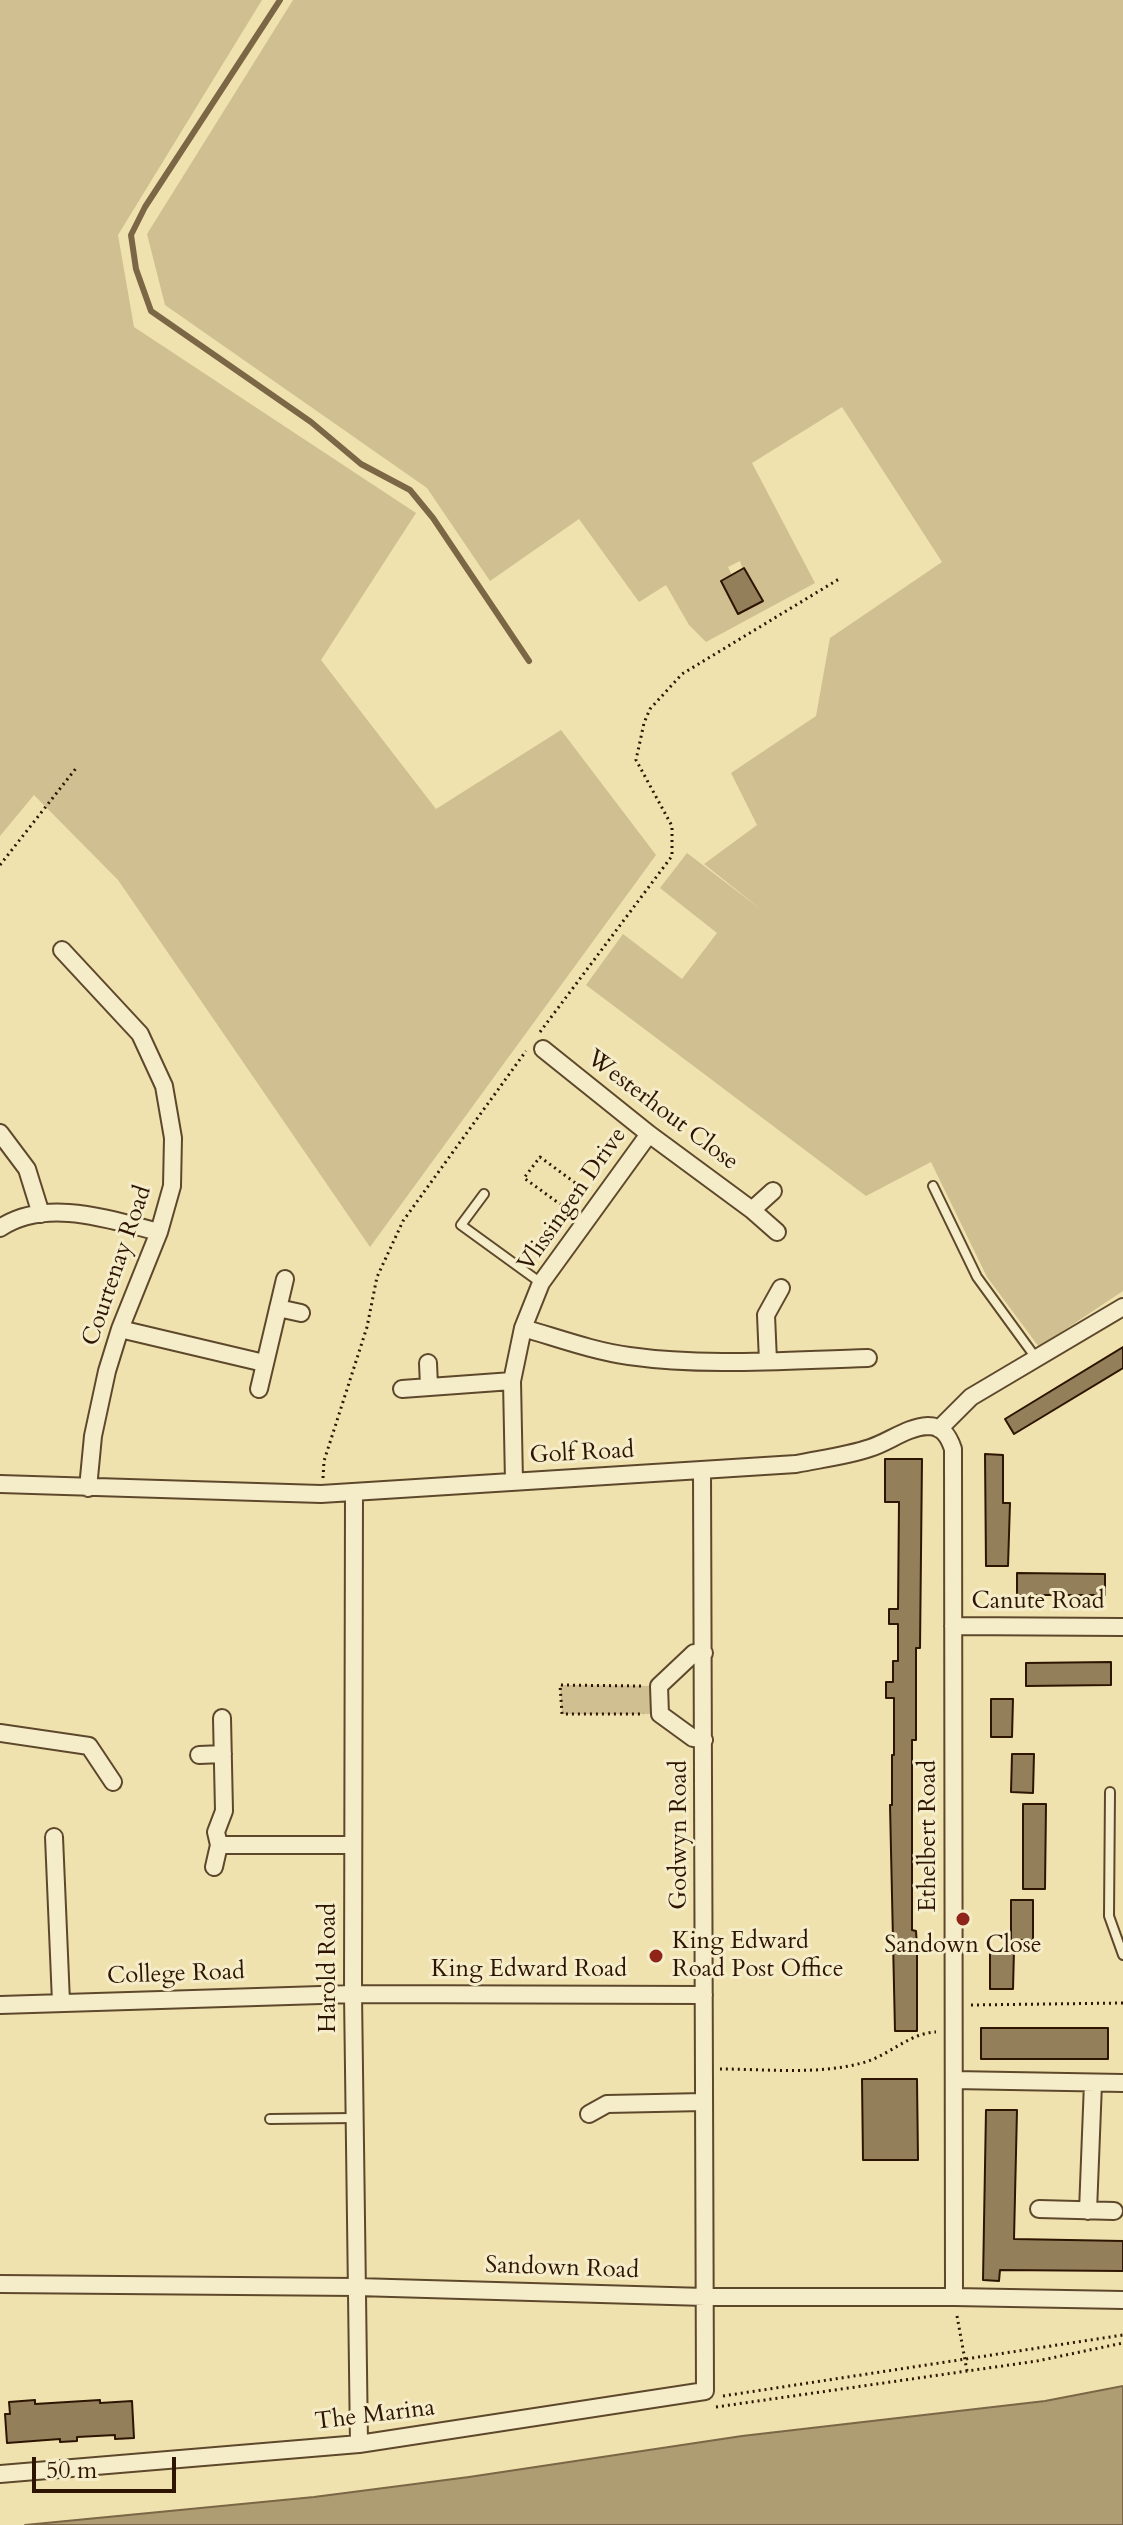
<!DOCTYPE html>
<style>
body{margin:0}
#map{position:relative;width:1123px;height:2525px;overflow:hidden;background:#f0e2ae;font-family:Cardo,serif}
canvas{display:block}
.scale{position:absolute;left:32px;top:2457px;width:144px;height:36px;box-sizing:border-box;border:4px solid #2e1501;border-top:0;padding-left:10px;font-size:24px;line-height:28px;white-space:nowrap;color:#2e1501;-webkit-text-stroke:6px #f5ecca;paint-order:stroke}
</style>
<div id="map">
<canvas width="1123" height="2525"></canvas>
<div class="scale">50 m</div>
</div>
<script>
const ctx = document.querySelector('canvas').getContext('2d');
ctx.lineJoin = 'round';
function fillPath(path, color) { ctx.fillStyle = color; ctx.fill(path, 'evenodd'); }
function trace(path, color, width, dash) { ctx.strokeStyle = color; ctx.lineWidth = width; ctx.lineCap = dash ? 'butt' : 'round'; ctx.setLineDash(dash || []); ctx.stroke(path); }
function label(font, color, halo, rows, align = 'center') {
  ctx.font = font + ' Cardo,serif'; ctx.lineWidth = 6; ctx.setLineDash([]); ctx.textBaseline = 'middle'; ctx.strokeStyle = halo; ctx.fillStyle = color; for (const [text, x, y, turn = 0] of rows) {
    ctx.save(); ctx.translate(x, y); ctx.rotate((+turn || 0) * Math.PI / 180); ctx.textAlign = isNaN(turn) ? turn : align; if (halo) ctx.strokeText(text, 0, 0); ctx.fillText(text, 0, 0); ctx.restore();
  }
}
fillPath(new Path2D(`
 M 0,0 L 262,0 L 118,235 L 134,327 L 416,513 L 321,660 L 436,809 L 561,730 L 656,855 L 370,1247 L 118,880 L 34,795 L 0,836 Z
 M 293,0 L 1123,0 L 1123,1291 L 1039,1347 L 987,1277 L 931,1162 L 866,1196 L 586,985 L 623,934 L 682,979 L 717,933 L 660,888 L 687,853 L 763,911 L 704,864 L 757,825 L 731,773 L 816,716 L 830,638 L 942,562 L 842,407 L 752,463 L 815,583 L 706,642 L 689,625 L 666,585 L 639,602 L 579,519 L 490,581 L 427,488 L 165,305 L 147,234 ZM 740,561 L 749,591 L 756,588 L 763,601 L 738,614 L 721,581 L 732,575 L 728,567 Z
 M 560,1685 L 659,1686 L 660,1714 L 562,1714 Z`), '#cfbf91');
const water = new Path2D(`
 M 1123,2386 L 1123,2525 L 25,2525 L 314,2497 L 469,2477 L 742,2436 L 1045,2401 Z`);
fillPath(water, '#ae9c73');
trace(water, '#7b6645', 2);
trace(new Path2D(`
 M 280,0 L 145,207 L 131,235 L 136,269 L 151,311 L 311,422 L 361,464 L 410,490 L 433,518 L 529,661`), '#7b6645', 6);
const building = new Path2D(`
 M 744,568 L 763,601 L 738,614 L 721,581 Z
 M 1123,1347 L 1123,1368 L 1014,1434 L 1005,1419 Z
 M 985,1454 L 1003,1455 L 1003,1503 L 1010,1503 L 1008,1566 L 986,1566 Z
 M 885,1459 L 922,1459 L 920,1648 L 916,1648 L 916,1740 L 912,1740 L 912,1930 L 916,1931 L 917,1946 L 917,2031 L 895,2031 L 890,1805 L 892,1805 L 892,1755 L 894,1755 L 894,1698 L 886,1698 L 886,1682 L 893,1682 L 893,1661 L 898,1661 L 898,1624 L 889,1624 L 889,1609 L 898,1609 L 899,1502 L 885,1502 Z
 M 1017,1573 L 1105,1574 L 1105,1595 L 1017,1595 Z
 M 1111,1662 L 1111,1685 L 1026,1686 L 1026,1663 Z
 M 991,1699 L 1013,1699 L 1012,1737 L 991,1737 Z
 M 1012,1754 L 1034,1754 L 1033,1793 L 1011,1792 Z
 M 1023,1804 L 1046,1804 L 1045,1889 L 1023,1889 Z
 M 1011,1900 L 1033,1900 L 1033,1940 L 1011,1940 Z
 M 1014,1950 L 1013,1989 L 990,1989 L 990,1951 Z
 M 981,2028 L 1108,2028 L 1108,2059 L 981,2059 Z
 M 862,2079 L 917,2079 L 918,2160 L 863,2160 Z
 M 986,2110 L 1017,2110 L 1014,2239 L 1123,2241 L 1123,2271 L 1000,2270 L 999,2281 L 983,2280 Z
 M 35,2400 L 35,2404 L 100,2400 L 100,2403 L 132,2401 L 134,2438 L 115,2439 L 115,2435 L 77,2437 L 77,2441 L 60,2442 L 60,2439 L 7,2443 L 5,2414 L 10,2414 L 9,2402 Z`);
fillPath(building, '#93805b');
trace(building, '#2e1501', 2);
const service = new Path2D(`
 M 933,1186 L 977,1277 L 1036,1358
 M 484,1194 L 461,1225 L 541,1283
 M 1110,1792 L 1109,1916 L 1123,1955
 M 270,2119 L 354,2118`);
const minor = new Path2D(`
 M 62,950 L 140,1034 L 164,1086 L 173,1138 L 172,1186 L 159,1232 L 120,1329 L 107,1371 L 93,1436 L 88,1488
 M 543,1049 L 649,1134 L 752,1210 L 777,1232
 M 0,1133 L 27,1169 L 41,1214
 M 752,1210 L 773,1191
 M 0,1228 C 46,1197 111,1220 159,1232
 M 278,1308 L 301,1313
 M 523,1328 C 558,1338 593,1351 629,1356 C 706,1367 790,1360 868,1358
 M 120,1329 L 264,1363
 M 768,1361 L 766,1315 L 781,1288
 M 428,1363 L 429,1386
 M 259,1389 L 285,1279
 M 402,1389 L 512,1381
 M 939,1429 L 971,1397 L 1123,1307
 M 514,1482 L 512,1381 L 523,1328 L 541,1283 L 649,1134
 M 0,1484 L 321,1494 L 796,1464 C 820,1459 846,1456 870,1448 C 889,1442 907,1427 928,1426 C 943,1426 949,1437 953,1449 L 954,2297
 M 354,1492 L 353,1994 L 359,2444
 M 953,1626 L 1123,1627
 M 222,1718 L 224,1811 L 216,1832 L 219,1845 L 353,1845
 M 0,1733 L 89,1746 L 113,1782
 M 704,1740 L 693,1738 L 660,1714 L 659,1686 L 694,1653 L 704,1653
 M 199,1755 L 223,1754
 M 54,1837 L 61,2002
 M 214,1867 L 219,1845
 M 0,2005 L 353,1994 L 704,1995
 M 954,2080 L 1123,2083
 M 589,2114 L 607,2104 L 704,2102
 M 1039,2209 L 1114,2211
 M 1088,2211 L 1093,2083
 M 0,2284 L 357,2287 L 705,2297 L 954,2297 L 1123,2300
 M 0,2474 L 359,2444 L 705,2391 L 702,1471`);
trace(service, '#5e482c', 12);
trace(minor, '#5e482c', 20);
trace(new Path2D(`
 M 0,865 L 77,767
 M 540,1032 L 672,856 L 672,826 L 636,760 L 644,723 L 650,709 L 682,674 L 839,579
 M 571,1212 L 524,1178 L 540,1157 L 585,1190
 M 323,1478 L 324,1461 L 367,1327 L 377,1277 L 403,1221 L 526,1051
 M 641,1686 L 560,1685 L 562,1714 L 644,1714
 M 971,2005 L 1123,2003
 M 720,2069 C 766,2069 818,2075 862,2063 C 889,2056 909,2033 936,2032
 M 957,2316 L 967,2371
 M 723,2396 L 1123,2335
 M 716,2407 L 1037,2361 L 1123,2343`), '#2e1501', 3, [2, 4]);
trace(service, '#f5ecca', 8);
trace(minor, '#f5ecca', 16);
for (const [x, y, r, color] of [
 [963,1919,8,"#8f2418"],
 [656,1956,8,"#8f2418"]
]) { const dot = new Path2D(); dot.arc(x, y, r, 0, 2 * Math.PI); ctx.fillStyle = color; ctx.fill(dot); trace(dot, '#f5ecca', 3); }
label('24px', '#2e1501', '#f5ecca', [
 ["Westerhout Close",662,1111,37],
 ["Vlissingen Drive",573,1200,-55],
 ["Courtenay Road",118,1266,-71],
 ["Golf Road",582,1454,-3],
 ["Canute Road",1038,1602],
 ["Godwyn Road",680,1835,-90],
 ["Ethelbert Road",929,1836,-90],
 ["Harold Road",329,1968,-90],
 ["King Edward Road",529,1970],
 ["College Road",176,1975,-2],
 ["Sandown Road",562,2269,2],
 ["The Marina",375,2416,-7]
]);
label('24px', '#2e1501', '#f5ecca', [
 ["King Edward",672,1942],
 ["Road Post Office",672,1970],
 ["Sandown Close",963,1946,"center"]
], 'left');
</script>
